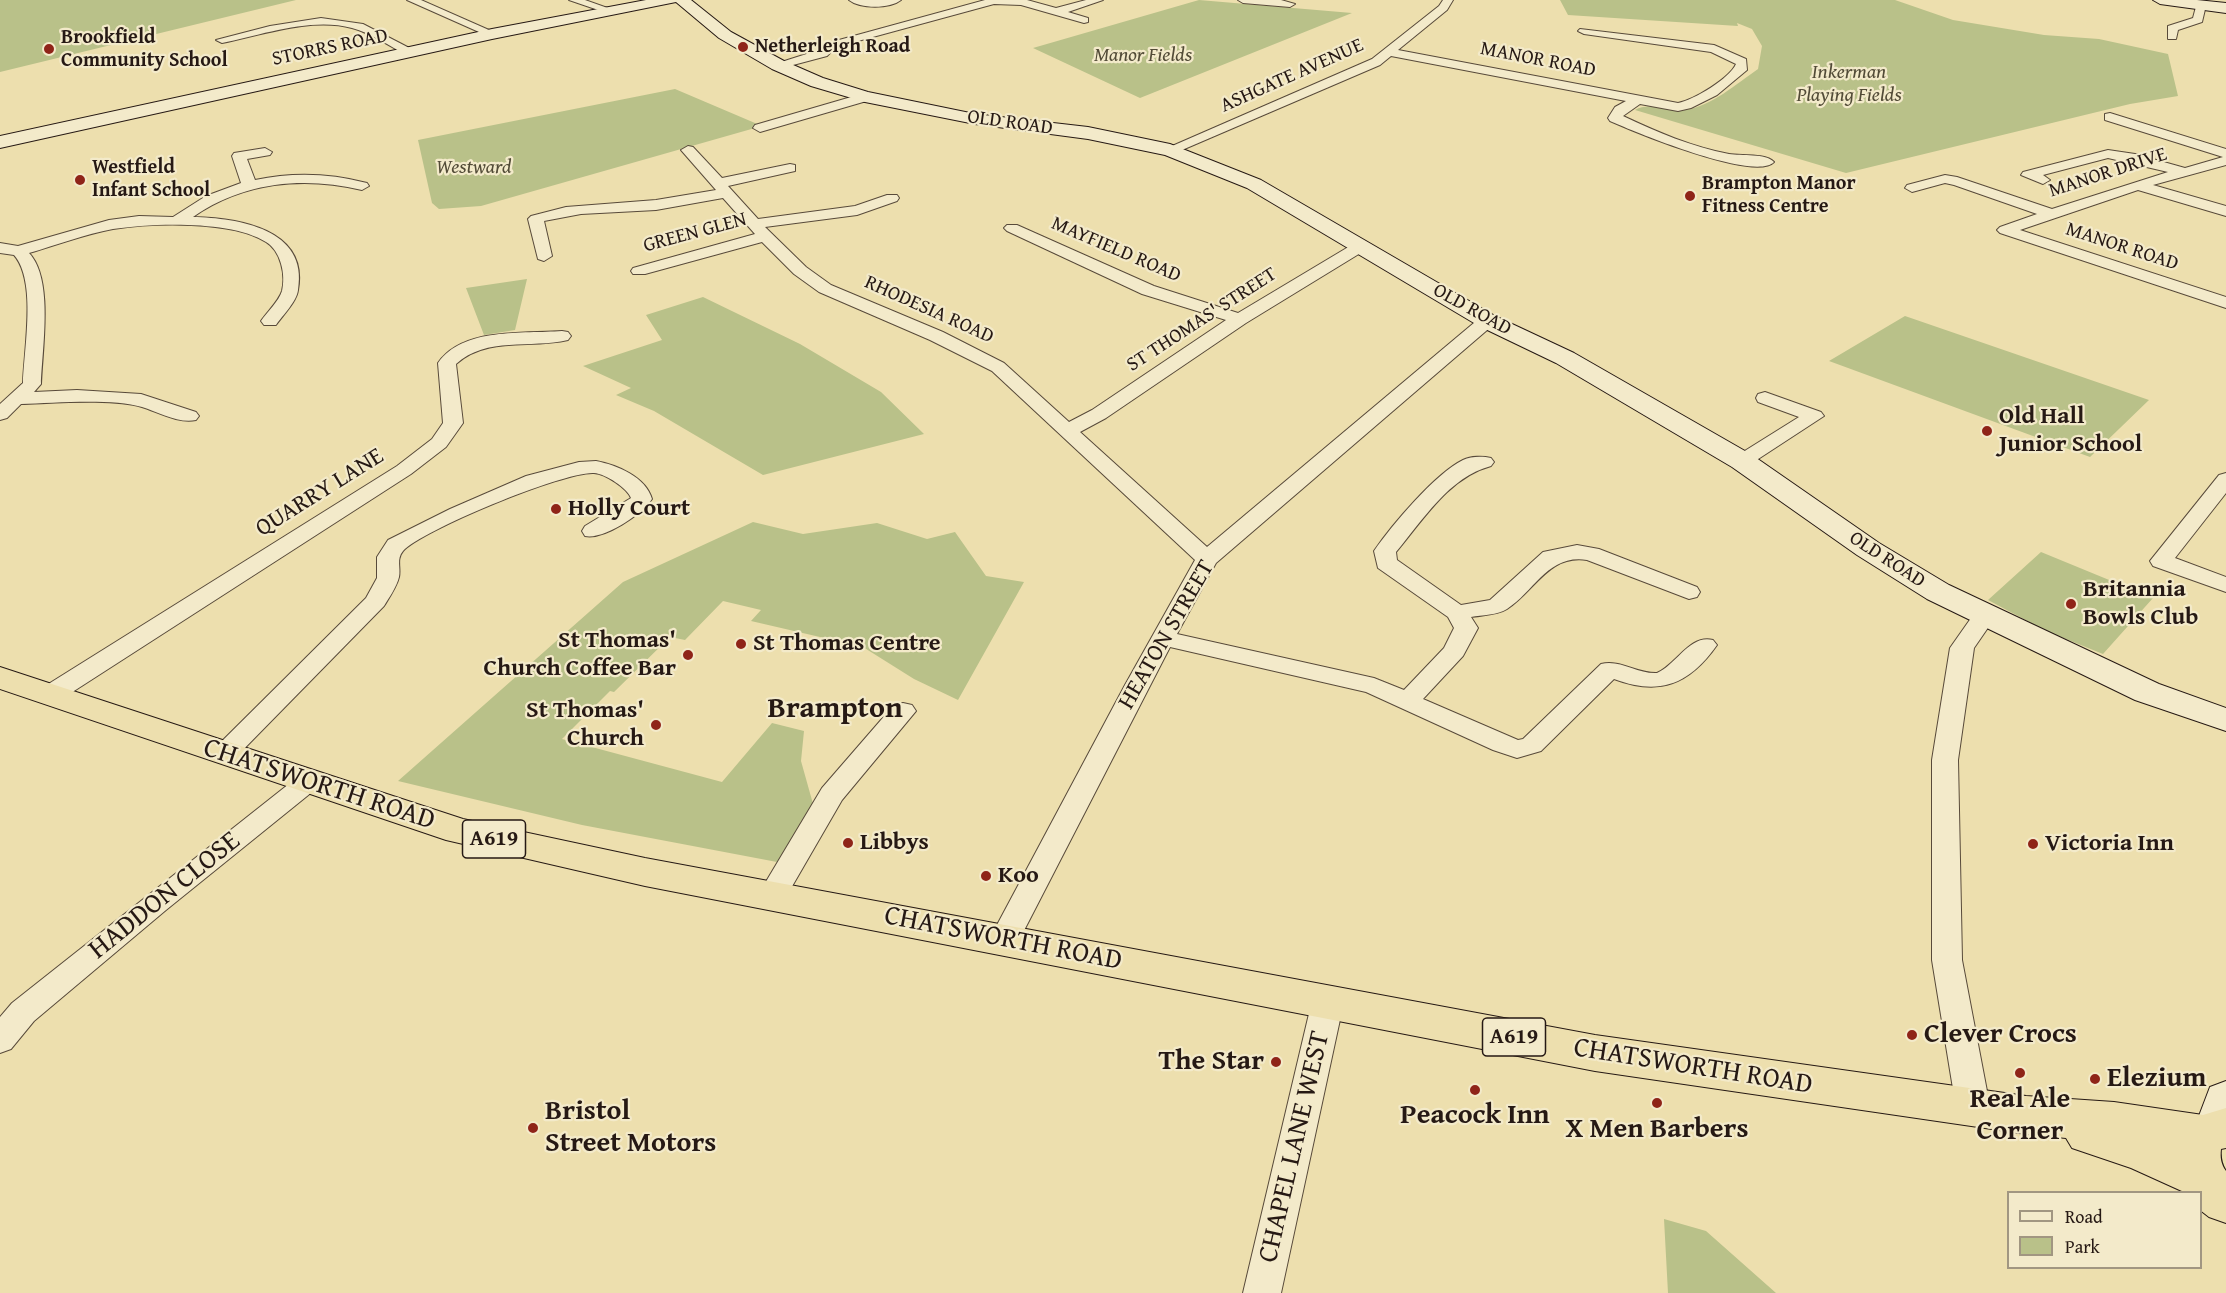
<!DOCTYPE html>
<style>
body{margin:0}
#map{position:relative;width:2226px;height:1293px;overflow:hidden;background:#eddfae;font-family:"Gentium Book Plus",serif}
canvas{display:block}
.legend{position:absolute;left:2007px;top:1191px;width:195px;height:78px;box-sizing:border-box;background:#f3eaca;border:2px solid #a19681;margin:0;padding:8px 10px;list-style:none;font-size:18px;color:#261914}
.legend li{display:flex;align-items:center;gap:12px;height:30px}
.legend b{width:30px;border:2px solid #a19681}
</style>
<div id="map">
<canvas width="2226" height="1293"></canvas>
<ul class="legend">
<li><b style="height:8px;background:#f3eaca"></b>Road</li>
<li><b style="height:16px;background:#b9c189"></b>Park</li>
</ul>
</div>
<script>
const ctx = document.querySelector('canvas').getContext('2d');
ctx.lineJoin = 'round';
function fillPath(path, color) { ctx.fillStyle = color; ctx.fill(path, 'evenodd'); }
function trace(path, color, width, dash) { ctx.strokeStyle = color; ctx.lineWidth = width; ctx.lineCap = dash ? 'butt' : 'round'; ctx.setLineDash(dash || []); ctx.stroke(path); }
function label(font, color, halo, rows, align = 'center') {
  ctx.font = font + ' "Gentium Book Plus",serif'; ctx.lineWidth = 4.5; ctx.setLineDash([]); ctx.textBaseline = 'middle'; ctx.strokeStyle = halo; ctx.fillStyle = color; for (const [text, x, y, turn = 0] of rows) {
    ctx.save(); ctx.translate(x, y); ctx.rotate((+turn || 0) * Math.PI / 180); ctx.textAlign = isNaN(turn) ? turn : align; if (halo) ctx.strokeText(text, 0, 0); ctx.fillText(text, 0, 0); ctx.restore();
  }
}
fillPath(new Path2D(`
 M 0,0 L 296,0 L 0,72 Z
 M 1199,0 L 1352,13 L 1140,98 L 1033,48 Z
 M 1560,0 L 1895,0 L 1953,20 L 2044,35 L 2099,39 L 2168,54 L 2178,96 L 2130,104 L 1846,173 L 1635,110 C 1651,101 1668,113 1685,110 C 1712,106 1736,84 1758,69 L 1762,46 L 1752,29 L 1737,23 L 1738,26 L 1568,15 Z
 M 675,89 L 762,126 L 481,206 L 439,209 L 432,203 L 418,140 Z
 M 527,279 L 515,330 L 484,335 L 466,288 Z
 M 703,297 L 800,344 L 881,392 L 924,434 L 763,475 L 654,411 L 616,395 L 631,388 L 583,366 L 662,340 L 646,315 Z
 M 1905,316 L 2149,400 L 2090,457 L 1829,361 Z
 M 753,522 L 803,534 L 877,523 L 927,539 L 955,532 L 986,576 L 1024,582 L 958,700 L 914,679 L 863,647 L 751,621 L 761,610 L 723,601 L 685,640 L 670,637 L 614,692 L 610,691 L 562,739 L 722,782 L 772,723 L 804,731 L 801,761 L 815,811 L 777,862 L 582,825 L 398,781 L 623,582 Z
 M 2041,552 L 2153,598 L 2103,654 L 2046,631 L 1988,600 Z
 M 1664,1219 L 1706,1231 L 1776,1293 L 1668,1293 Z`), '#b9c189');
const street = new Path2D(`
 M 407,0 L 421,0 L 498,34 L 488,36 Z
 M 569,0 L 585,0 L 616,11 L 610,14 Z
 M 849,0 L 901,0 C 890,9 860,9 849,0 Z
 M 985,0 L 1027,0 L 1056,8 L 1086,0 L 1103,0 L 1068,12 L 1088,18 L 1088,22 L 1084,23 L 1021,5 L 994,4 L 836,47 L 827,56 L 778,69 L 772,65 L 819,50 L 828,43 Z
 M 1238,0 L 1281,0 L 1295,4 L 1290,7 L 1243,3 Z
 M 1443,0 L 1453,0 L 1447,10 L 1398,50 L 1678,103 C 1694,100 1730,78 1736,64 L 1711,52 L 1584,34 L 1578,31 L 1580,29 L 1714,45 L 1746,59 L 1747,70 L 1717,95 L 1691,108 L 1678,111 L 1640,104 L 1623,116 C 1657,132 1692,147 1729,154 C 1741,156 1766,153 1774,162 C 1755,182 1635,132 1610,121 L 1608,118 L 1615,107 L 1626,101 L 1391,56 L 1380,65 L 1175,153 L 1170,154 L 1163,150 L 1372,59 L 1439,6 Z
 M 2197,3 L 2206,5 L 2202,22 L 2178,30 L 2176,39 L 2168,39 L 2168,26 L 2193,18 Z
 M 321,18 L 363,24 L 417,52 L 407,55 C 389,46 371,33 352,28 C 311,17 262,35 222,43 L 216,40 L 270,26 Z
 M 865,93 L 871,97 L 870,100 L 760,132 L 753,128 L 755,125 Z
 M 2110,113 L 2226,149 L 2226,165 L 2153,185 L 2226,206 L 2226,216 L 2138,190 L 2020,230 L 2226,297 L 2226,308 L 2000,233 L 1997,230 L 2000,227 L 2037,214 L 1954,185 L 1945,183 L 1912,192 L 1905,188 L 1907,185 L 1945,175 L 1957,177 L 2052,209 L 2168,172 L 2108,158 L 2043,175 L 2050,180 L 2043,184 L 2021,175 L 2023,172 L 2108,150 L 2135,154 L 2185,168 L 2223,157 L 2105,120 L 2105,114 Z
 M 688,146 L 693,147 L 722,178 L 790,164 L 795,165 L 795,171 L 728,186 L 758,219 L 855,206 L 887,195 L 897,195 L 899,198 L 897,201 L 857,215 L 765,227 L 806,267 L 831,285 L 943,332 L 1004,363 L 1069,422 L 1092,410 L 1226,320 L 1142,294 L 1007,231 L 1004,228 L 1007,225 L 1017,225 L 1154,286 L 1238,313 L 1355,243 L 1367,243 L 1369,246 L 1367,249 L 1246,323 L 1106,418 L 1080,432 L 1207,547 L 1481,317 L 1493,317 L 1496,321 L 1493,325 L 1216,563 L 1177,634 L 1374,678 L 1404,690 L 1444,648 L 1454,628 L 1448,617 L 1378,568 L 1374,551 C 1392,525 1435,474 1463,460 C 1471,456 1483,456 1491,458 L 1494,462 L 1491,466 C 1449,477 1423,520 1396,552 L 1397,560 L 1461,605 L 1490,600 L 1543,552 L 1577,545 L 1599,549 L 1697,587 L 1700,592 L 1697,597 L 1689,599 L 1587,560 C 1548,554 1535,591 1507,609 C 1498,615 1482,615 1471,617 L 1478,628 L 1463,656 L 1423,699 L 1518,740 L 1523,739 L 1601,664 C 1620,659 1637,674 1657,673 C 1677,664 1690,634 1713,640 L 1717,645 C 1689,685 1659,696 1614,679 L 1541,751 L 1517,758 L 1493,750 L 1366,692 L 1170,647 L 1015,948 L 1004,951 L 993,948 L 989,940 L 1125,685 L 1195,560 L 992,371 L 930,340 L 819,292 L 794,274 L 762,242 L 645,274 L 633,274 L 631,271 L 633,268 L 755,234 L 723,198 L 656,210 L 581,214 L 544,221 L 552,256 L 544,261 L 538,259 L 528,219 L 531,216 L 566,207 L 656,200 L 716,190 L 681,150 Z
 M 265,148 L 272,152 L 270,155 L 247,159 L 255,180 C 293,172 329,173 367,183 L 369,186 L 362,190 C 303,176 243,182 193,217 C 238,218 309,229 298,290 C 297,301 283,315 276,325 L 264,325 L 261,321 C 267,312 279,301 282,291 C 286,275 281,251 266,242 C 232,220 152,223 113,229 C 85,234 57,245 29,253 C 54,279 42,350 41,384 L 34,392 L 77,390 L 141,394 L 196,412 L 199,416 L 196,420 C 179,424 158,412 142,407 C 112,398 54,403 21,404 L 7,418 L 0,420 L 0,404 L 23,383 C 24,349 37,281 14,255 L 0,253 L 0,243 L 18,246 L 109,220 L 139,216 L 173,217 L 206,196 L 241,183 L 232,156 L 234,153 Z
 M 562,331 L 568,332 L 571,336 L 568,340 C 530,349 487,336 456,364 L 463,423 L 446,447 L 411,474 L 60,700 L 51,702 L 42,700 L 39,694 L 42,688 L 397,466 L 432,439 L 443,423 L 438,363 C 463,327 523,334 562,331 Z
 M 1765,392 L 1821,412 L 1824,416 L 1749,465 L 1735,465 L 1732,461 L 1735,457 L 1799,417 L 1758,402 L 1756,398 L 1758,394 Z
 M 596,461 C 617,465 646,477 652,499 C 642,514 604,540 585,536 L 582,531 L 585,526 L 631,498 C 627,488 606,474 594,473 C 565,471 422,530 403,551 C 396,559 401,568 399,577 C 397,586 389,598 384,606 L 233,760 L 224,763 L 215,760 L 211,754 L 215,748 L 366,598 L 377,578 L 377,557 L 388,540 L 450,509 L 526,476 L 579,462 Z
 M 2226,473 L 2226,493 L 2175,558 L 2226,577 L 2226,592 L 2153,566 L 2150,561 L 2219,475 Z
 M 1984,609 L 1992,611 L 1996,616 L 1974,648 L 1958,760 L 1962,960 L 1990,1107 L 1985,1117 L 1973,1121 L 1961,1117 L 1956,1107 L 1932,960 L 1932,760 L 1950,648 L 1976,611 Z
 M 903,703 L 912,705 L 916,711 L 842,800 L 783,902 L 773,906 L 763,902 L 758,895 L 822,788 L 894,705 Z
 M 308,773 L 317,776 L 321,782 L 317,788 L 166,910 L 34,1021 L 11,1049 L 0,1053 L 0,1017 L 12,1003 L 299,776 Z
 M 1328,989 L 1339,992 L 1344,1001 L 1281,1293 L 1243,1293 L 1312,1001 L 1317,992 Z`);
const secondary = new Path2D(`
 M 646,0 L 691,0 L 731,32 L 784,61 L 823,78 L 868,92 L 975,114 L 1088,127 L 1170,144 L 1261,180 L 1495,316 L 1574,353 L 1752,455 L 1879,543 L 1949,585 L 2159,684 L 2226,708 L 2226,731 L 2135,700 L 1927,599 L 1857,555 L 1732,467 L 1556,363 L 1479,326 L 1247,188 L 1165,155 L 1088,139 L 975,124 L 865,102 L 811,86 L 772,69 L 719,38 L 676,2 L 492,39 L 0,148 L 0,136 L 492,29 Z
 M 2153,0 L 2197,0 L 2226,3 L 2226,13 L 2160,4 Z
 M 2226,1081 L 2226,1146 L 2217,1149 L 2201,1143 L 2194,1129 L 2210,1087 Z`);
const highway = new Path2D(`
 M 0,667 L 463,819 L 645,858 L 1595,1035 L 2026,1096 L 2114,1102 L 2203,1115 L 2226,1108 L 2226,1148 L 2221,1149 C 2220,1158 2221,1164 2226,1171 L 2226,1223 L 2209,1217 L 2200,1210 L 2200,1192 L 2184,1192 L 2131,1168 L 2072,1148 L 2066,1138 L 2026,1134 L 1595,1071 L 645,886 L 446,840 L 0,689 Z`);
trace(street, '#584a3a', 2);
trace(secondary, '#261914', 2);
trace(highway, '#261914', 2);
fillPath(street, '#f3eaca');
fillPath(secondary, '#f3eaca');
fillPath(highway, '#eddfae');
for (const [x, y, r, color] of [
 [743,47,6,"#8f2418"],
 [49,49,6,"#8f2418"],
 [80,180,6,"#8f2418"],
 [1690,196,6,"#8f2418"],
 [1987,431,6,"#8f2418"],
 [556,509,6,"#8f2418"],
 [2071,604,6,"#8f2418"],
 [741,644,6,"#8f2418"],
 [688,655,6,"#8f2418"],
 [656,725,6,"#8f2418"],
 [848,843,6,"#8f2418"],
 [2033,844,6,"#8f2418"],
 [986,876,6,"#8f2418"],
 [1912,1035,6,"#8f2418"],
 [1276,1062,6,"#8f2418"],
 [2020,1073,6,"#8f2418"],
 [2095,1079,6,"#8f2418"],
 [1475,1090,6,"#8f2418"],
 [1657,1103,6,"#8f2418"],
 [533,1128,6,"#8f2418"]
]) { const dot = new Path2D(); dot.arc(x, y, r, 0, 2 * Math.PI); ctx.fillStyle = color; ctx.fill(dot); trace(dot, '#f3eaca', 2); }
label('bold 20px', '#261914', '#f3eaca', [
 ["Brookfield",61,38],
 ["Community School",61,61],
 ["Netherleigh Road",755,47],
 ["Westfield",92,168],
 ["Infant School",92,191],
 ["Brampton Manor",1702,184],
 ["Fitness Centre",1702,207]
], 'left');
label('20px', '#261914', '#f3eaca', [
 ["STORRS ROAD",330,48,-12],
 ["MANOR ROAD",1538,60,11],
 ["ASHGATE AVENUE",1292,76,-24],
 ["OLD ROAD",1010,123,8],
 ["MANOR DRIVE",2108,173,-18],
 ["GREEN GLEN",695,233,-15],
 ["MANOR ROAD",2122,247,18],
 ["MAYFIELD ROAD",1116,250,23],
 ["RHODESIA ROAD",929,310,24],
 ["OLD ROAD",1472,310,29],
 ["ST THOMAS' STREET",1202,320,-33],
 ["OLD ROAD",1887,560,33]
]);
label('italic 20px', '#524b37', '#f3eaca', [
 ["Manor Fields",1143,56],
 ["Inkerman",1849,73],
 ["Playing Fields",1849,96],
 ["Westward",474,168]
]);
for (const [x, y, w] of [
 [494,839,63],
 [1514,1037,63]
]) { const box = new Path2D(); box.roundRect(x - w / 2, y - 19, w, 38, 4.5); ctx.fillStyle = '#f3eaca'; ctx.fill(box); trace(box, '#261914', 1.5); }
label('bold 22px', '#261914', null, [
 ["A619",494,839],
 ["A619",1514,1037]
]);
label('bold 24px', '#261914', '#f3eaca', [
 ["Old Hall",1999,417],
 ["Junior School",1999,445],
 ["Holly Court",568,509],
 ["Britannia",2083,590],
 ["Bowls Club",2083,618],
 ["St Thomas'",676,641,"right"],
 ["Church Coffee Bar",676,669,"right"],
 ["St Thomas Centre",753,644],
 ["St Thomas'",644,711,"right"],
 ["Church",644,739,"right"],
 ["Libbys",860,843],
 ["Victoria Inn",2045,844],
 ["Koo",998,876]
], 'left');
label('24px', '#261914', '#f3eaca', [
 ["QUARRY LANE",320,493,-32],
 ["HEATON STREET",1167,635,-60]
]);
label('28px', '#261914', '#f3eaca', [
 ["CHATSWORTH ROAD",319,785,18],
 ["HADDON CLOSE",165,896,-39],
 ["CHATSWORTH ROAD",1003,939,11],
 ["CHATSWORTH ROAD",1693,1067,9],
 ["CHAPEL LANE WEST",1295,1147,-77]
]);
label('bold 28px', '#261914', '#f3eaca', [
 ["Clever Crocs",1924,1035],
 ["The Star",1264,1062,"right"],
 ["Elezium",2107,1079],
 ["Real Ale",2020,1100,"center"],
 ["Corner",2020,1132,"center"],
 ["Bristol",545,1112],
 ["Street Motors",545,1144],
 ["Peacock Inn",1475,1116,"center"],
 ["X Men Barbers",1657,1130,"center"]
], 'left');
label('bold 30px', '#261914', '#f3eaca', [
 ["Brampton",835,709]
]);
</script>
